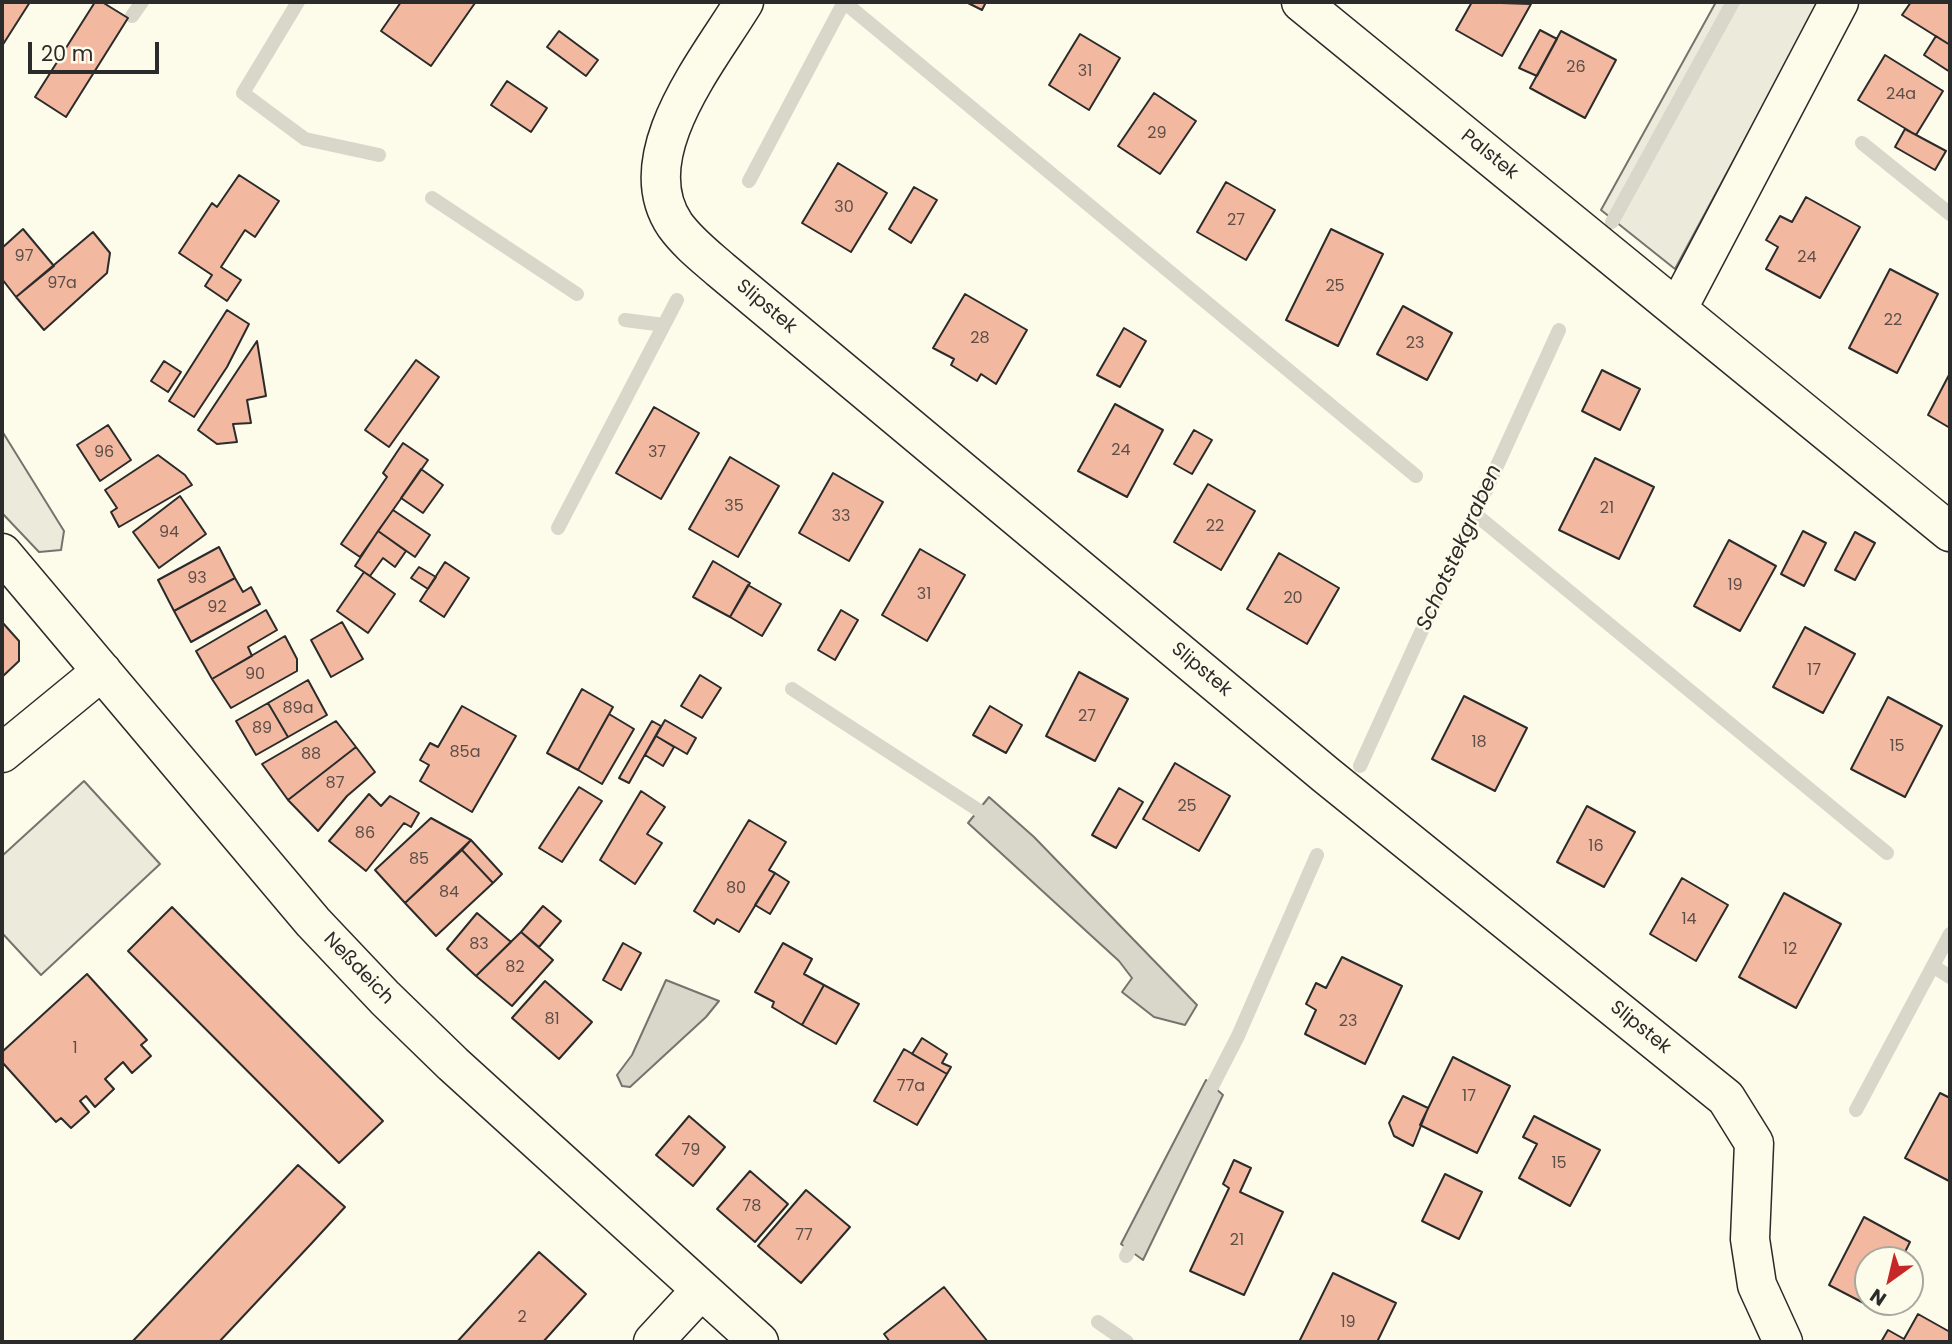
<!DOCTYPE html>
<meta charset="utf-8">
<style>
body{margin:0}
#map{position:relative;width:1952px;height:1344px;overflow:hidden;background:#fdfbea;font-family:Poppins,sans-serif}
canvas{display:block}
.frame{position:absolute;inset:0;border:4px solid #2b2b2b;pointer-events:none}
.north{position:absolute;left:1854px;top:1246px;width:70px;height:70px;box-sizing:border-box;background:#fdfbea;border:2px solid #a9a89e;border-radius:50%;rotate:214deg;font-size:19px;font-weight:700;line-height:28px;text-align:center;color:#2b2b2b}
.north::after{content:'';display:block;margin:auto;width:24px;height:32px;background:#c62828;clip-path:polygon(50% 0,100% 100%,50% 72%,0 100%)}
.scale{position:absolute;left:28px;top:42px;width:131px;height:32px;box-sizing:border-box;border:4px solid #2b2b2b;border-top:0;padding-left:9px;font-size:21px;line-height:24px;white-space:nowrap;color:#2b2b2b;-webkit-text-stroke:5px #fdfbea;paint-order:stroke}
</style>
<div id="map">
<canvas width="1952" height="1344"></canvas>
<div class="frame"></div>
<div class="north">N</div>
<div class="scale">20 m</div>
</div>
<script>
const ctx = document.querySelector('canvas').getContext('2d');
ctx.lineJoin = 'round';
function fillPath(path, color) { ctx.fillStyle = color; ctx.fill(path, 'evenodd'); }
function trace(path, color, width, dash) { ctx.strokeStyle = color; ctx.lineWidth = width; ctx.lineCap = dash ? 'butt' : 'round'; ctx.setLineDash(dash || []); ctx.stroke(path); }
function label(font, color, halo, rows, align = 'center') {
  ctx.font = font + ' Poppins,sans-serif'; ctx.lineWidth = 5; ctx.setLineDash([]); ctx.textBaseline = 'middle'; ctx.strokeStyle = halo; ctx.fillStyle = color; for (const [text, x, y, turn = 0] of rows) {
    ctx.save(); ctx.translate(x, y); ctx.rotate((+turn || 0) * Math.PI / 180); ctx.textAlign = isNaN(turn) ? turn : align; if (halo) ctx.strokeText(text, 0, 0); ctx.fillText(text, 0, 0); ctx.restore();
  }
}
const green = new Path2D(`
 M 1716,2 L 1819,2 L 1675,269 L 1601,210 Z
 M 2,431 L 64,531 L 61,550 L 39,552 L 2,513 Z`);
fillPath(green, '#ecebdb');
trace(green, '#74746e', 2);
const parking = new Path2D(`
 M 84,781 L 160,864 L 41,975 L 2,933 L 2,856 Z`);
fillPath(parking, '#eceadb');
trace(parking, '#74746e', 2);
const water = new Path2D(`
 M 989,797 L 1034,837 L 1197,1005 L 1185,1025 L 1154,1017 L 1122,992 L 1132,978 L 1119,961 L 968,823 Z
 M 666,980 L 719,1001 L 706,1017 L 630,1087 L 622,1086 L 617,1075 L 632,1055 Z
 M 1206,1080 L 1223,1095 L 1143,1260 L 1121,1244 Z`);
fillPath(water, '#d8d7c9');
trace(water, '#74746e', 2);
trace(new Path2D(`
 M 298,2 L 243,93 L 305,139 L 379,155
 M 844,2 L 1416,476
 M 132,16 L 142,2
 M 1862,143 L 1950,214
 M 749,181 L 844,2
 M 432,198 L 577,294
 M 1612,222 L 1733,2
 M 625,320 L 664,325
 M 1475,514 L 1887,853
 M 558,528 L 677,300
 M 792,689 L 992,819
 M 1360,766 L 1559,330
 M 1933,966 L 1950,977
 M 1204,1102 L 1238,1036 L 1317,855
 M 1856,1110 L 1950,934
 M 1126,1256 L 1138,1233
 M 1098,1322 L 1127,1342`), '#d8d7c9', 14);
const building = new Path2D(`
 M 2,2 L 30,2 L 2,46 Z
 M 95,2 L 102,2 L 128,18 L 66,117 L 35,97 Z
 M 401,2 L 474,2 L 475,3 L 431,66 L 381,31 Z
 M 966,2 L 986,2 L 982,10 Z
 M 1472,2 L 1531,4 L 1502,56 L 1456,30 Z
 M 1911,2 L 1950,2 L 1950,45 L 1902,15 Z
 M 1540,30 L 1557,39 L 1537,76 L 1519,68 Z
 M 559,31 L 598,60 L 586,76 L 547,47 Z
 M 1561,31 L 1616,60 L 1585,118 L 1530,88 Z
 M 1080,34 L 1120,58 L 1089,110 L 1049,85 Z
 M 1936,36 L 1950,45 L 1950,72 L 1924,55 Z
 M 1885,55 L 1943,91 L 1916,135 L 1858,100 Z
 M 507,81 L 547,108 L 531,132 L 491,105 Z
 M 1154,93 L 1196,121 L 1160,174 L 1118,146 Z
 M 1905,129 L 1946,151 L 1935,170 L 1895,147 Z
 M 838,163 L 887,193 L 851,252 L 802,223 Z
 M 239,175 L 279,201 L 255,237 L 245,230 L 221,267 L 241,280 L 227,301 L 205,286 L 212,275 L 179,253 L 212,203 L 217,207 Z
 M 1226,182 L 1275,210 L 1246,260 L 1197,232 Z
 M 914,187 L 937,200 L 911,243 L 889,229 Z
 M 1806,197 L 1860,227 L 1820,298 L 1766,269 L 1778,247 L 1766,240 L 1780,216 L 1792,222 Z
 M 23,229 L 54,266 L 16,297 L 2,279 L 2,248 Z
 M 1331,229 L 1383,254 L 1338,346 L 1286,320 Z
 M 93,232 L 110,253 L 107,273 L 44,330 L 16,297 Z
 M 1890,269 L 1938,294 L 1897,373 L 1849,348 Z
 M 965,294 L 1027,330 L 996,384 L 981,374 L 977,381 L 951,365 L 954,359 L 933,348 Z
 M 1403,306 L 1452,333 L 1427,380 L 1377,354 Z
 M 227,310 L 249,324 L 227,367 L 194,417 L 169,401 Z
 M 1124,328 L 1146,341 L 1120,387 L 1097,375 Z
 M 257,341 L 266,396 L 247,400 L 251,423 L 233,424 L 237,442 L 217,444 L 198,430 Z
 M 416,360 L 439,377 L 389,447 L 365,430 Z
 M 164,361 L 181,372 L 168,392 L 151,381 Z
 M 1602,370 L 1640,389 L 1620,430 L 1582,411 Z
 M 1950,373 L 1950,428 L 1928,415 Z
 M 1115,404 L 1163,430 L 1127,497 L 1078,471 Z
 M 654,407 L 699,433 L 661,499 L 616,473 Z
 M 108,425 L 131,460 L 100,481 L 77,445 Z
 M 1194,430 L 1212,440 L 1192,474 L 1174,464 Z
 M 403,443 L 428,460 L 360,557 L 341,544 L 387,477 L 383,473 Z
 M 158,455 L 185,475 L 192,485 L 119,527 L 111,512 L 117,508 L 105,490 Z
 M 730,457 L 779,486 L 738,557 L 689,529 Z
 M 1595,458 L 1654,487 L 1619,559 L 1559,530 Z
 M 421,469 L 443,485 L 423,513 L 401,498 Z
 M 833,473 L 883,502 L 849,561 L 799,533 Z
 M 1208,484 L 1255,511 L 1221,570 L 1174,542 Z
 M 180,496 L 206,534 L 159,568 L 133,532 Z
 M 393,510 L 430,535 L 415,557 L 378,531 Z
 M 378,531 L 406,551 L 395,567 L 383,558 L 370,576 L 355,566 Z
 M 1803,531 L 1826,543 L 1804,586 L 1781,574 Z
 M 1855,532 L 1875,543 L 1855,580 L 1835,570 Z
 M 1729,540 L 1776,566 L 1740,631 L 1694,606 Z
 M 219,547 L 235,578 L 174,611 L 158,580 Z
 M 920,549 L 965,575 L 927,641 L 882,615 Z
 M 1279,553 L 1339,588 L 1307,644 L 1247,609 Z
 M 713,561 L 750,583 L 730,617 L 693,597 Z
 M 445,562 L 469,578 L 444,617 L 420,601 Z
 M 419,567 L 436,577 L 428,589 L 411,578 Z
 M 364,572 L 395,594 L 368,633 L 337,611 Z
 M 235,578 L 243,592 L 251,587 L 260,604 L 191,642 L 174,611 Z
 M 748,585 L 781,604 L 762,636 L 730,617 Z
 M 266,610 L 277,630 L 248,647 L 252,656 L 212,679 L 196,651 Z
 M 841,610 L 858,620 L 835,660 L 818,650 Z
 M 2,622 L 19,641 L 19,661 L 2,677 Z
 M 342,622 L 363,659 L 331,677 L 311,640 Z
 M 1805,627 L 1855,654 L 1823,713 L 1773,687 Z
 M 285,636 L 297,659 L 297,671 L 231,708 L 212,679 Z
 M 1079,672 L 1128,699 L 1095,761 L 1046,736 Z
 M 700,675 L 721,688 L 702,718 L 681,706 Z
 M 308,680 L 327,715 L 288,737 L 268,703 Z
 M 582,689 L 613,707 L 578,770 L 547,753 Z
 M 1464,696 L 1527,728 L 1495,791 L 1432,759 Z
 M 1888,697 L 1942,726 L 1905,797 L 1851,769 Z
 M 268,703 L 288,737 L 256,755 L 236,721 Z
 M 462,706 L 516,736 L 472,812 L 420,781 L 429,765 L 420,760 L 430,743 L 438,747 Z
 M 990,706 L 1022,725 L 1006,753 L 973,735 Z
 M 609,714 L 634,729 L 602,784 L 578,770 Z
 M 665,720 L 696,738 L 687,754 L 656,736 Z
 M 336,721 L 356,747 L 288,800 L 262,764 Z
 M 652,721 L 661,726 L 629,783 L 619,778 Z
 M 656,736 L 674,747 L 663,766 L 645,755 Z
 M 356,747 L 375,772 L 347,796 L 318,831 L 288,800 Z
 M 1175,763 L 1230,796 L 1199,851 L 1143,819 Z
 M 579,787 L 602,801 L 562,862 L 539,848 Z
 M 1119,788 L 1143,802 L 1116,848 L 1092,835 Z
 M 641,791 L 665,807 L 647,834 L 662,843 L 635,884 L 600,860 Z
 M 369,794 L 381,806 L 390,796 L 419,813 L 411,827 L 404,823 L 366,871 L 329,841 Z
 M 1587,806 L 1635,832 L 1604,887 L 1557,862 Z
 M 431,818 L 471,840 L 405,903 L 375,870 Z
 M 749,820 L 786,842 L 769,870 L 775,873 L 739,932 L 717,919 L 714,924 L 694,911 Z
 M 471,840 L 502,874 L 493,883 L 462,850 Z
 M 462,850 L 493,883 L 436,936 L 405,903 Z
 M 775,873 L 789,882 L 770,914 L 755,905 Z
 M 1682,878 L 1728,905 L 1696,961 L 1650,934 Z
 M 1784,893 L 1841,924 L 1796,1008 L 1739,977 Z
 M 543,906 L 561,921 L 539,947 L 521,932 Z
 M 172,907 L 383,1121 L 339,1163 L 128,951 Z
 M 477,913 L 511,942 L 476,976 L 447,949 Z
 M 521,932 L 553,960 L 512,1006 L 476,976 Z
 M 623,943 L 641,953 L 621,990 L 603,980 Z
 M 783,943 L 812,959 L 804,974 L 824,985 L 802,1025 L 772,1007 L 774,1002 L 755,992 Z
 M 1342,957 L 1402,986 L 1365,1064 L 1305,1034 L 1316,1010 L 1306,1004 L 1316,983 L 1326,988 Z
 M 87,974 L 147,1040 L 141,1045 L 151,1056 L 132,1073 L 123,1062 L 105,1079 L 114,1089 L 95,1107 L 86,1096 L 80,1101 L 89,1112 L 71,1128 L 61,1118 L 56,1122 L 2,1062 L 2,1052 Z
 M 545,981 L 592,1022 L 559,1059 L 512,1018 Z
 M 824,985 L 859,1004 L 836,1044 L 802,1025 Z
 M 922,1038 L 947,1054 L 942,1063 L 951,1067 L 947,1074 L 912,1054 Z
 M 904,1049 L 947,1074 L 917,1125 L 874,1101 Z
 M 1453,1057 L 1510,1086 L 1477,1153 L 1420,1125 Z
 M 1940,1093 L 1950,1098 L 1949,1181 L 1905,1158 Z
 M 1403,1096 L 1428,1108 L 1413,1146 L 1394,1136 L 1389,1123 Z
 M 689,1116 L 725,1147 L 693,1186 L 656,1155 Z
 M 1534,1116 L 1600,1150 L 1570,1206 L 1519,1178 L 1537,1144 L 1523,1137 Z
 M 1234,1160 L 1251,1168 L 1240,1192 L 1283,1212 L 1244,1295 L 1190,1271 L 1229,1188 L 1223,1184 Z
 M 298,1165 L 345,1207 L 310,1245 L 219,1342 L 132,1342 Z
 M 750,1171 L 788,1204 L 755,1242 L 717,1209 Z
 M 1445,1174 L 1482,1192 L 1459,1239 L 1422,1221 Z
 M 806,1190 L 850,1227 L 801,1283 L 758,1246 Z
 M 1864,1217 L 1910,1242 L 1901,1260 L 1868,1260 L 1868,1302 L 1878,1302 L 1875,1309 L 1829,1285 Z
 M 539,1252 L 586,1294 L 543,1342 L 457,1342 Z
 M 1333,1273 L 1396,1303 L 1377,1342 L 1299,1342 Z
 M 944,1287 L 988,1342 L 890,1342 L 884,1334 Z
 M 1918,1314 L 1950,1332 L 1950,1342 L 1881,1342 L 1888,1330 L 1904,1339 Z`);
fillPath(building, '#f2b8a0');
trace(building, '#2b2b2b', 2);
const minor = new Path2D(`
 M 744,2 C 709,60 628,156 675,225 C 688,243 705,256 721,270 L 1326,775 L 1726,1098 L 1754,1143 L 1750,1239 L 1757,1285 L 1783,1342
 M 1301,2 L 1950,532
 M 1678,308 L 1839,2
 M 2,553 L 313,922 L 385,998 L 453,1064 L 759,1342
 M 2,753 L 102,671
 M 653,1342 L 701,1290`);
trace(minor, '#2b2b2b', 41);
trace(minor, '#fdfbea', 38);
label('16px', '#5d4e48', null, [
 ["26",1576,68],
 ["31",1085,72],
 ["24a",1901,95],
 ["29",1157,134],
 ["30",844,208],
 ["27",1236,221],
 ["97",24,257],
 ["24",1807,258],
 ["97a",62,284],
 ["25",1335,287],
 ["22",1893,321],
 ["28",980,339],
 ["23",1415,344],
 ["24",1121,451],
 ["96",104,453],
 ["37",657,453],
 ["35",734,507],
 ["21",1607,509],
 ["33",841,517],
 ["22",1215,527],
 ["94",169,533],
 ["93",197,579],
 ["19",1735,586],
 ["31",924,595],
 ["20",1293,599],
 ["92",217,608],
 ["17",1814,671],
 ["90",255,675],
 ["89a",298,709],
 ["27",1087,717],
 ["89",262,729],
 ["18",1479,743],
 ["15",1897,747],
 ["85a",465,753],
 ["88",311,755],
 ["87",335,784],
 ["25",1187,807],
 ["86",365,834],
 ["16",1596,847],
 ["85",419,860],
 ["80",736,889],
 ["84",449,893],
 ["14",1689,920],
 ["83",479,945],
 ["12",1790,950],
 ["82",515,968],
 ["81",552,1020],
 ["23",1348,1022],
 ["1",75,1049],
 ["77a",911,1087],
 ["17",1469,1097],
 ["79",691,1151],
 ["15",1559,1164],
 ["78",752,1207],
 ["77",804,1236],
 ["21",1237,1241],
 ["2",522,1318],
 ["19",1348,1323]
]);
label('19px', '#2b2b2b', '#fdfbea', [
 ["Palstek",1489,155,39],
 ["Slipstek",766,307,40],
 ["Slipstek",1201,670,40],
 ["Neßdeich",358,969,46],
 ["Slipstek",1640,1028,39]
]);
label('italic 21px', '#2b2b2b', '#fdfbea', [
 ["Schotstekgraben",1460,548,-66]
]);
</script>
